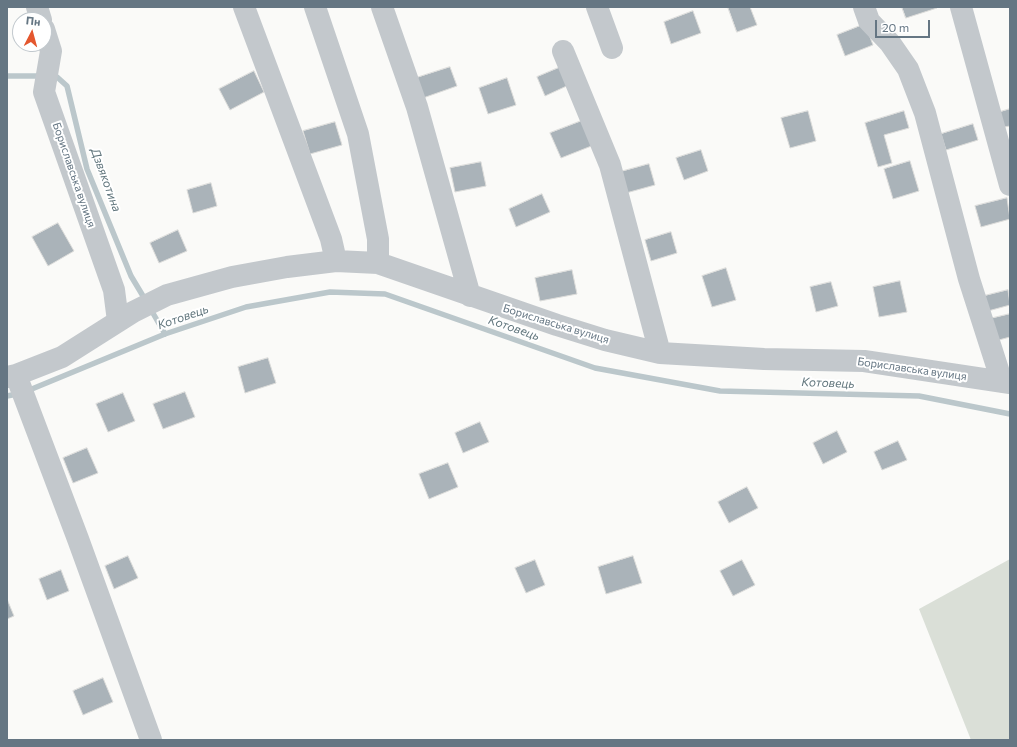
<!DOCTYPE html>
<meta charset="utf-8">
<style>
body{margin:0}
#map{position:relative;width:1017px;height:747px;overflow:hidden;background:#fafaf8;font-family:Commissioner,sans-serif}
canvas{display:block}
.frame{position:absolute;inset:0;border:8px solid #657683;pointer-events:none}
.north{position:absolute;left:12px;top:12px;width:40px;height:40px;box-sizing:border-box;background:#fff;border:1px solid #c1c8cd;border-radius:50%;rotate:6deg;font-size:11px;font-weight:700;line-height:16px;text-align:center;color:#657683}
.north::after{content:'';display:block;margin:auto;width:14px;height:18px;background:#e4572e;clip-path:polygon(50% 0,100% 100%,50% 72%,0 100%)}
.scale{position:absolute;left:875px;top:20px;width:55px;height:18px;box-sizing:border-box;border:2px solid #657683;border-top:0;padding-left:5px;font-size:12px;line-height:14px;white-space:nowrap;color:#657683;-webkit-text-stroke:3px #fff;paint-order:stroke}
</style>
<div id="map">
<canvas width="1017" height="747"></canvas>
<div class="frame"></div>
<div class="north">Пн</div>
<div class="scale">20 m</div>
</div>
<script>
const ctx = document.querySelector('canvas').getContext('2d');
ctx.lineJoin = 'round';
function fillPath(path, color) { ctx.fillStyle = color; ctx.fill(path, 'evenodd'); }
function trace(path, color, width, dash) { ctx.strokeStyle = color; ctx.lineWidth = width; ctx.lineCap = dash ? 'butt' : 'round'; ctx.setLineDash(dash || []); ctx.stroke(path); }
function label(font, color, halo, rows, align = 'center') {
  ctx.font = font + ' Commissioner,sans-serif'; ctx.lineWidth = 4; ctx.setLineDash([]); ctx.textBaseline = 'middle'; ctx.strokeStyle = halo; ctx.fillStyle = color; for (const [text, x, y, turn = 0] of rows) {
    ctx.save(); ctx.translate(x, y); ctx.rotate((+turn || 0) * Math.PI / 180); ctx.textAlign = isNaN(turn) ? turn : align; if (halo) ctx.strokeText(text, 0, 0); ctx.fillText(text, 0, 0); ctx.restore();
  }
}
fillPath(new Path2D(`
 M 1010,559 L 1010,740 L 971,740 L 919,609 Z`), '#dadfd7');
trace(new Path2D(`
 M 7,76 L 43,76
 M 51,77 L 57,77 L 67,86 L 87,169 L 131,276 L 146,301
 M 150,308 L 165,334
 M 27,391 L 165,334 L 246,307 L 330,292 L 385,294 L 595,368 L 720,391 L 919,396 L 1010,414
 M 7,396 L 17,394`), '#bbc7cb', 5.5);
const building = new Path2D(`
 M 728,7 L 750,7 L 757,25 L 737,32 Z
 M 902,7 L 937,7 L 937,8 L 906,18 Z
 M 693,11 L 701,33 L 671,44 L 664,22 Z
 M 865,24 L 873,45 L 845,56 L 837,35 Z
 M 563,66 L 571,84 L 545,96 L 537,77 Z
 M 450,67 L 457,86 L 423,98 L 416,78 Z
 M 254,71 L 264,92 L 230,110 L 219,89 Z
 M 507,78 L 516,105 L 488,114 L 479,88 Z
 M 1010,109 L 1010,126 L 1004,127 L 1000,112 Z
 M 808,111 L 816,141 L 790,148 L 781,118 Z
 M 904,111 L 909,128 L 884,135 L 892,163 L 878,167 L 865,123 Z
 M 584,120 L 594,145 L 561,158 L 550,133 Z
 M 335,122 L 342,145 L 310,154 L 303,131 Z
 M 973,124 L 978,140 L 946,150 L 941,134 Z
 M 701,150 L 708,171 L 684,180 L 676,158 Z
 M 910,161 L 919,191 L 893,199 L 884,169 Z
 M 481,162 L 486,186 L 455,192 L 450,168 Z
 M 649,164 L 655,185 L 626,193 L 620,172 Z
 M 211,183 L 217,206 L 193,213 L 187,190 Z
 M 542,194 L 550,212 L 516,227 L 509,209 Z
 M 1007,198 L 1010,219 L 981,227 L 975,206 Z
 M 58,223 L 74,251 L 48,266 L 32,237 Z
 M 178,230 L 187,251 L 159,263 L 150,243 Z
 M 671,232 L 677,253 L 651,261 L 645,240 Z
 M 726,268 L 736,300 L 712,307 L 702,276 Z
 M 572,270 L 577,294 L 540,301 L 535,278 Z
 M 900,281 L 907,312 L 879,317 L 873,287 Z
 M 831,282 L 838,306 L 816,312 L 810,287 Z
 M 1008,290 L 1010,305 L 988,311 L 984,296 Z
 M 1010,314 L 1010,337 L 995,341 L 989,319 Z
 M 268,358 L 276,383 L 245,393 L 238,367 Z
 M 185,392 L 195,417 L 163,429 L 153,404 Z
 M 123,393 L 135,421 L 108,432 L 96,404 Z
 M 480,422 L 489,442 L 463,453 L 455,433 Z
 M 837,431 L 847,452 L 823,464 L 813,443 Z
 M 898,441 L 907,460 L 882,470 L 874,452 Z
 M 87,448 L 98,473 L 73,483 L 63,458 Z
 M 448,463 L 458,487 L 429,499 L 419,474 Z
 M 747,487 L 758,508 L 729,523 L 718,502 Z
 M 128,556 L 138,578 L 114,589 L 105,566 Z
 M 633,556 L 642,583 L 606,594 L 598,567 Z
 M 535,560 L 545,585 L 526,593 L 515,568 Z
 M 742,560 L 755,585 L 733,596 L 720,571 Z
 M 61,570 L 69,591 L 47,600 L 39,579 Z
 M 7,599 L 14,616 L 7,619 Z
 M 103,678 L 113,702 L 83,715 L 73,691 Z`);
fillPath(building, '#aab3b9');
trace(building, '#dcdcda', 1);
trace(new Path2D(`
 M 37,7 L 41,20
 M 244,7 L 331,239 L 336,261
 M 315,7 L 358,134 L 378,239 L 378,263
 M 382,7 L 417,107 L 470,296
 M 597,7 L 612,48
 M 864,7 L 869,21 L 890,43 L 908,69 L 925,113 L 969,279 L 1002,382
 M 961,7 L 1010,185
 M 44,29 L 51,51 L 44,92 L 114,290 L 118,321
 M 563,51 L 610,165 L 660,353
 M 16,375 L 78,539 L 151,740
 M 7,377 L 16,375 L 62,357 L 133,312 L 167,295 L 232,277 L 287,267 L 336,261 L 378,263 L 557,325 L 605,340 L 660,353 L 764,359 L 864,361 L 1010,383`), '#c3c8cc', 22);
label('11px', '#657683', '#fff', [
 ["Бориславська вулиця",74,175,71],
 ["Бориславська вулиця",556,324,17],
 ["Бориславська вулиця",912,369,8]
]);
label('italic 12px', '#60757c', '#fff', [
 ["Дзвякотина",106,180,70],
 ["Котовець",183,317,-19],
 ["Котовець",514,328,19],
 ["Котовець",828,383,2]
]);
</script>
